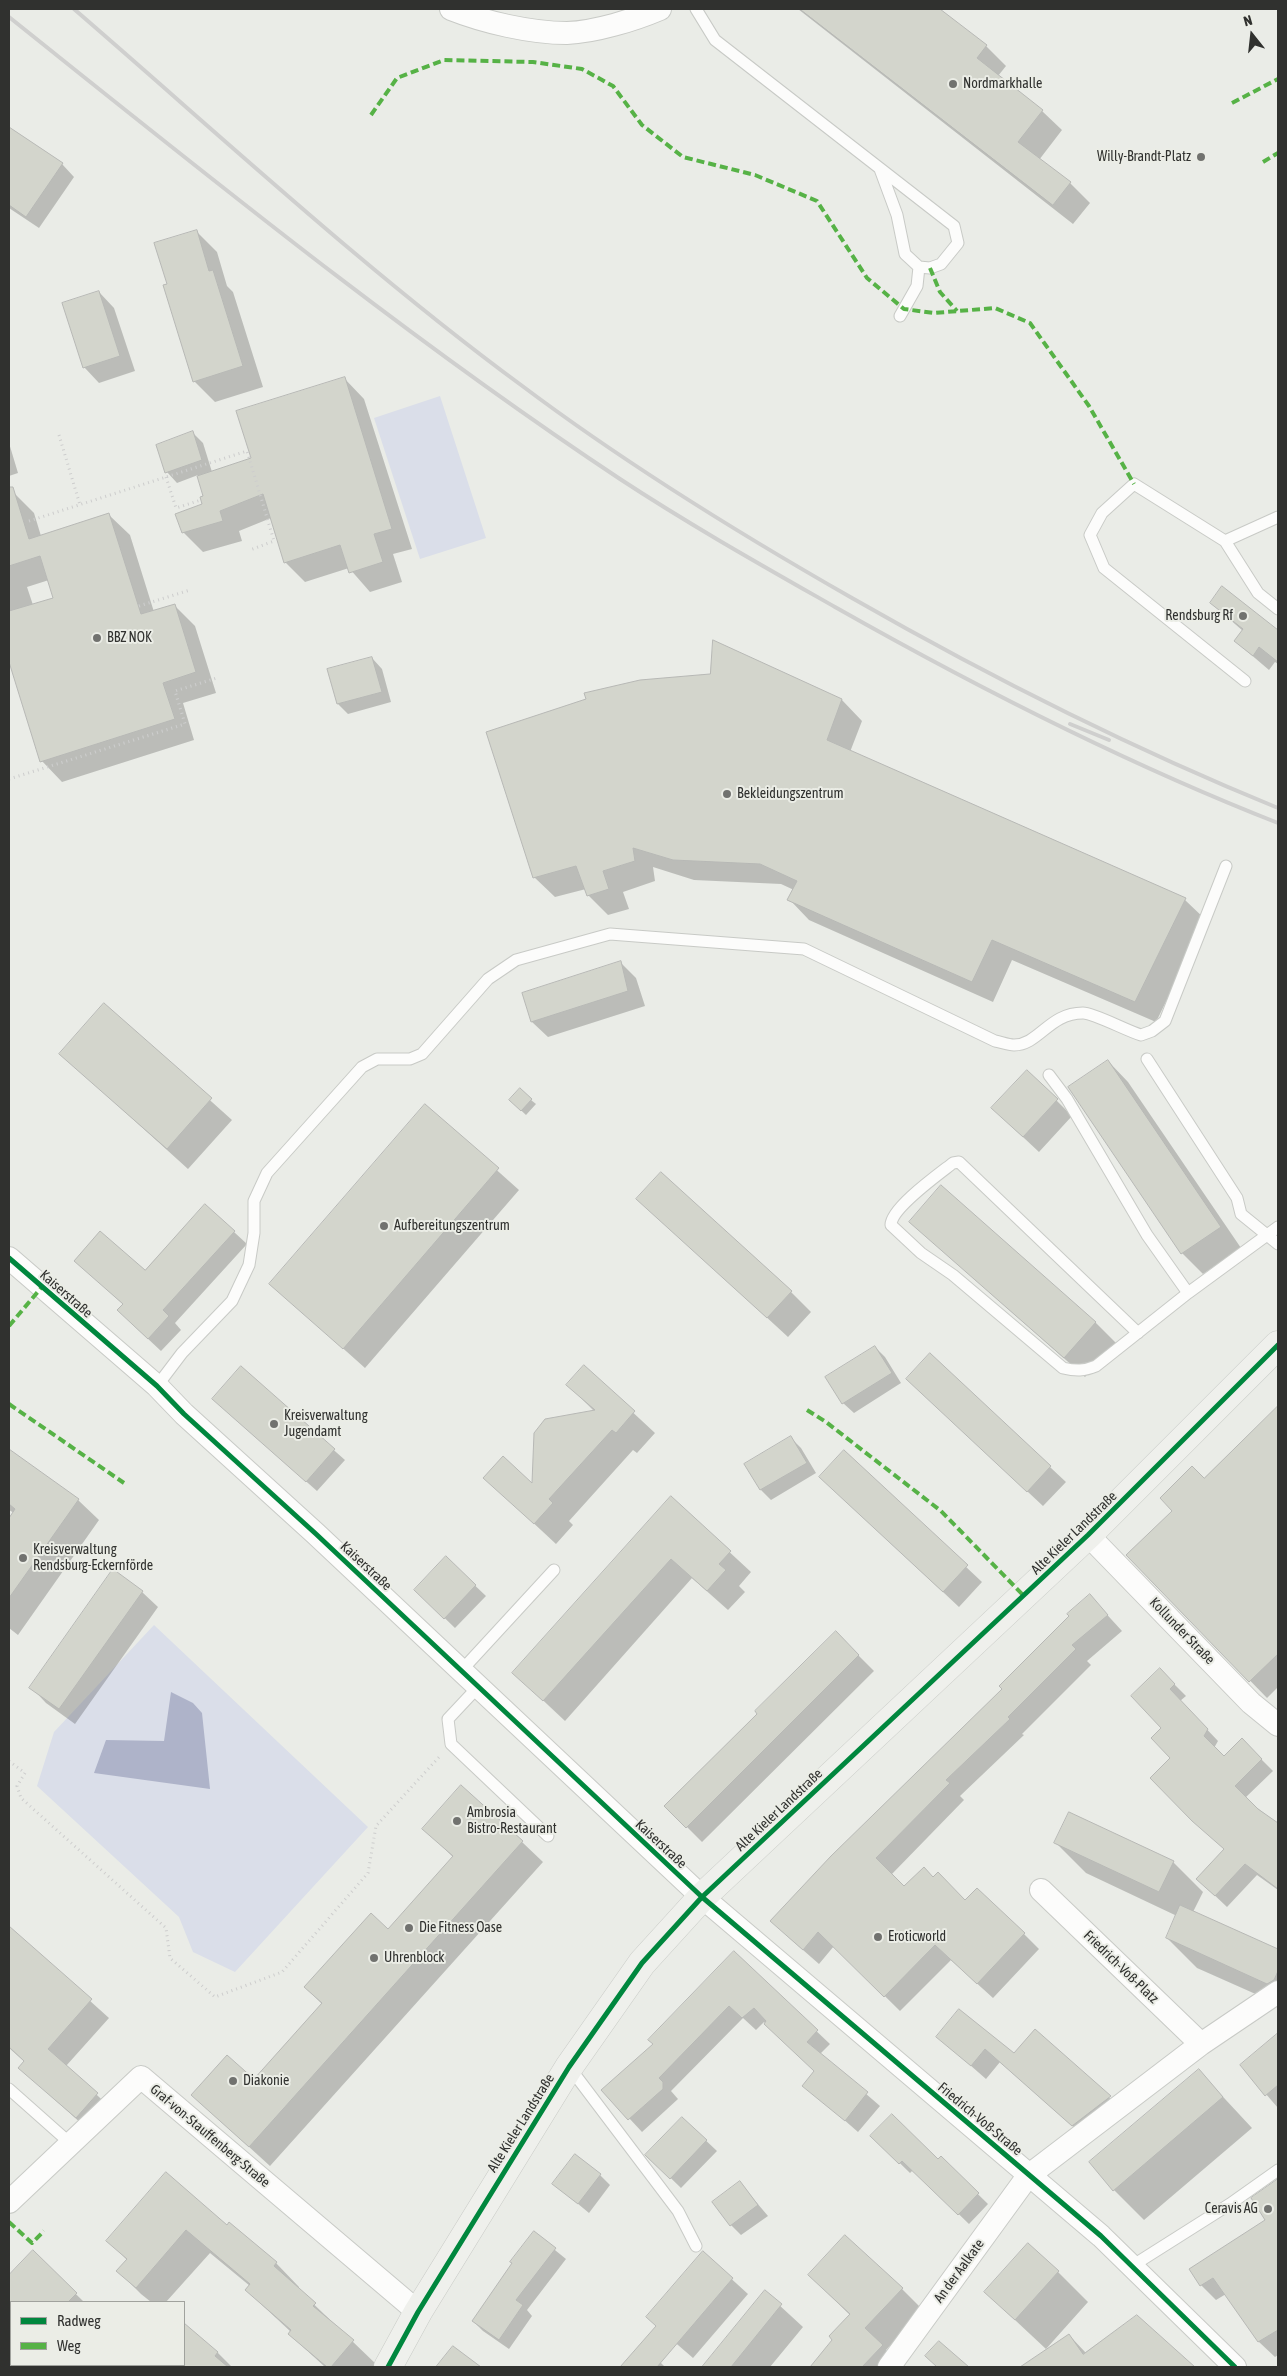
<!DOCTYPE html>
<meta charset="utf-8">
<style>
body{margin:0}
#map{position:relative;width:1287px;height:2376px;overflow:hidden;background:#eaece7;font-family:"Asap Condensed",sans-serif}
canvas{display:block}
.frame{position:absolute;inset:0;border:10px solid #30312f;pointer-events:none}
.legend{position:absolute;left:10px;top:2301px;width:175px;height:65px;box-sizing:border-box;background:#ebede6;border:1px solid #a0a29d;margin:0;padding:6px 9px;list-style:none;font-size:15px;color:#30312f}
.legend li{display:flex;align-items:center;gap:10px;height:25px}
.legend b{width:25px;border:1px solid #a0a29d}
.north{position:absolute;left:1227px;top:10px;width:50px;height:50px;-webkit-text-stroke:4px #ebede6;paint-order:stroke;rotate:344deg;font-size:14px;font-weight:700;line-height:20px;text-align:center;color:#30312f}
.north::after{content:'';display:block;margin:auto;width:18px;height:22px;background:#30312f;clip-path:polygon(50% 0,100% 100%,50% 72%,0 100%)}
</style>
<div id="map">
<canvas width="1287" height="2376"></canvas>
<div class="frame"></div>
<ul class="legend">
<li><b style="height:6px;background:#00873e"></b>Radweg</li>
<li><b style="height:6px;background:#56b246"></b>Weg</li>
</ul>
<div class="north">N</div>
</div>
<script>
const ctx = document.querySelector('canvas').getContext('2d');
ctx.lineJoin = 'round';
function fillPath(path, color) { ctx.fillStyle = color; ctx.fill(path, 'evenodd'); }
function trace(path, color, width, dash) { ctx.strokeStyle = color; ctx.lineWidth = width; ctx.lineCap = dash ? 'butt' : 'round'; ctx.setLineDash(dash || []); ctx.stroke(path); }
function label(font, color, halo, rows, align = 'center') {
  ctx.font = font + ' "Asap Condensed",sans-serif'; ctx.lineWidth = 4; ctx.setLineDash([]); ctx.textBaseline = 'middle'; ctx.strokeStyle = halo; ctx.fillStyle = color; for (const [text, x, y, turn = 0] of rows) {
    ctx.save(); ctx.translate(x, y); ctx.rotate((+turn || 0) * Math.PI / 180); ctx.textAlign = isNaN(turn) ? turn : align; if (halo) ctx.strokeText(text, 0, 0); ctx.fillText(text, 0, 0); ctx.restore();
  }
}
fillPath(new Path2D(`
 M 440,396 L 486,538 L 420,559 L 374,418 Z
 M 154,1625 L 368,1827 L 235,1972 L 193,1952 L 179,1917 L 37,1786 L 54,1732 Z`), '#dadee9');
fillPath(new Path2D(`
 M 171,1692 L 193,1703 L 202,1713 L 210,1789 L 94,1773 L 106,1740 L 164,1741 Z`), '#aeb3c9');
fillPath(new Path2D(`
 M 798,9 L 938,9 L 986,46 L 1006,66 L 998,76 L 1042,111 L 1062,130 L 1039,160 L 1070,183 L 1090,203 L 1073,224 Z
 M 9,128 L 62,164 L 74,177 L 39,228 L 9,208 Z
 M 196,231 L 217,252 L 227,286 L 233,292 L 263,387 L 215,402 L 194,381 L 169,285 Z
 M 99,292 L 114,308 L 135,371 L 99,383 L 84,367 Z
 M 344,378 L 364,399 L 412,549 L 393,554 L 402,582 L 370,592 L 349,568 L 305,582 L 285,562 L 271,518 L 239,531 L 242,541 L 203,552 L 183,532 L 204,505 L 205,496 L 198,475 L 177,483 L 167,472 L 193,433 L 203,443 L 212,472 L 253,459 Z
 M 9,443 L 18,473 L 9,476 Z
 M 14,493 L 34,513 L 41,536 L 109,515 L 130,535 L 154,612 L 174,605 L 195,626 L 216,693 L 183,703 L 194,740 L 62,782 L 42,761 L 9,658 L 9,494 ZM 49,580 L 55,598 L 33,605 L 27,587 Z
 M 1223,588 L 1278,632 L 1278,664 L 1275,662 L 1269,670 L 1235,641 L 1243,631 L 1211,603 Z
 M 372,658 L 382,669 L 391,702 L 348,714 L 338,704 Z
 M 842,700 L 862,721 L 850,752 L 1185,900 L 1206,920 L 1156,1022 L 1012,960 L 993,1002 L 809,920 L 789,899 L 794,890 L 781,884 L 694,880 L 653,867 L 655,881 L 623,892 L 629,909 L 608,915 L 588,895 L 586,889 L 555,897 L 534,877 Z
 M 620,962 L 636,978 L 645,1006 L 548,1037 L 532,1022 L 523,993 Z
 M 104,1005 L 232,1120 L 188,1169 L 61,1054 Z
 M 1108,1061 L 1128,1082 L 1241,1248 L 1203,1274 L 1182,1253 L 1069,1087 Z
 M 1027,1071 L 1072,1116 L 1039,1152 L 1009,1124 Z
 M 510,1100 L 531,1100 L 536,1104 L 526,1115 Z
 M 425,1106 L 519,1190 L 365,1368 L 271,1284 Z
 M 638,1199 L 791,1292 L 811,1312 L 788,1337 Z
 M 911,1222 L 1095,1322 L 1116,1343 L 1085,1377 Z
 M 234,1232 L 247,1244 L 175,1323 L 181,1330 L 161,1351 L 131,1323 L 124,1305 L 76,1261 L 145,1272 Z
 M 875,1347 L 885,1357 L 901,1383 L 854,1413 L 843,1403 L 827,1377 Z
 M 930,1355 L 1066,1482 L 1043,1506 L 923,1394 Z
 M 584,1367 L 655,1433 L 637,1453 L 633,1450 L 569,1521 L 573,1525 L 556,1544 L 485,1478 L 533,1485 L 595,1412 L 568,1385 Z
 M 241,1368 L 345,1460 L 317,1491 L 224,1409 Z
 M 1272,1414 L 1278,1420 L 1278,1687 L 1267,1698 L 1128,1555 Z
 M 791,1438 L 801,1448 L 816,1473 L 771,1500 L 761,1490 L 746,1464 Z
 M 9,1451 L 78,1500 L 99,1520 L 18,1635 L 9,1628 L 9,1520 L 14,1513 L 9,1510 Z
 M 844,1452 L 982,1582 L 959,1607 L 836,1492 Z
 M 671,1498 L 751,1572 L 739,1586 L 745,1592 L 728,1610 L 692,1578 L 565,1721 L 514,1673 Z
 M 446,1558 L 486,1596 L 455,1628 L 426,1600 Z
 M 113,1571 L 142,1592 L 158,1607 L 75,1724 L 46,1703 L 31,1687 Z
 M 1090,1596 L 1122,1631 L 1087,1661 L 1091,1665 L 1022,1734 L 1024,1735 L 960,1796 L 964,1800 L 891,1875 L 904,1888 L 933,1879 L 966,1902 L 1024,1934 L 1039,1949 L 993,1998 L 951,1960 L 900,2011 L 834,1946 L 819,1964 L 787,1936 L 1003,1689 Z
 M 836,1633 L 874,1671 L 702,1842 L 666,1806 L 759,1714 Z
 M 1160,1670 L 1186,1696 L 1180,1701 L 1218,1741 L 1214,1748 L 1224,1758 L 1242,1740 L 1273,1771 L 1245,1798 L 1276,1823 L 1278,1820 L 1278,1890 L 1257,1875 L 1227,1907 L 1209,1890 L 1225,1850 L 1152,1778 L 1172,1758 L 1163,1728 Z
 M 424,1829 L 522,1842 L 543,1862 L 270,2166 L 192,2095 L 254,2081 L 323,2005 L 305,1987 L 388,1930 L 454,1858 Z
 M 1056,1843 L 1173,1862 L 1203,1892 L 1193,1912 L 1278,1950 L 1278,2004 L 1197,1968 L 1167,1938 L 1177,1916 L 1086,1873 Z
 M 9,1928 L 109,2018 L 66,2066 L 115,2112 L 94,2135 L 20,2068 L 25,2062 L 9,2048 Z
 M 734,1953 L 830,2044 L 820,2054 L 880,2106 L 858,2132 L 804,2085 L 816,2071 L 764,2022 L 756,2030 L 743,2018 L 671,2091 L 678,2099 L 642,2132 L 603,2090 L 655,2044 Z
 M 1035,2031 L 1124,2111 L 1087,2139 L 1000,2062 L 986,2079 L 938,2037 L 1014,2055 Z
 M 1278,2035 L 1278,2108 L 1241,2065 Z
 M 1199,2071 L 1252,2128 L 1144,2220 L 1114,2190 Z
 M 682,2118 L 717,2151 L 681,2188 L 647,2155 Z
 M 872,2136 L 938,2161 L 941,2158 L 988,2204 L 969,2224 L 913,2170 L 910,2173 Z
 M 167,2174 L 227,2227 L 230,2224 L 276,2263 L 299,2287 L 298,2289 L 377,2365 L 374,2367 L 325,2367 L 289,2334 L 291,2332 L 246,2290 L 250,2286 L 210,2253 L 166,2302 L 151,2302 L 141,2294 L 118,2271 L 127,2260 L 108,2240 Z
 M 600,2175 L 610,2185 L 589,2213 L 554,2184 Z
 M 1278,2181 L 1278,2355 L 1275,2357 L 1259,2342 L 1226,2294 L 1216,2300 L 1201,2285 L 1267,2221 L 1253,2199 Z
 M 740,2183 L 768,2216 L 741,2235 L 731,2225 Z
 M 534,2233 L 566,2259 L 527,2310 L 532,2316 L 509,2349 L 483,2331 L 473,2321 Z
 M 33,2252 L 84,2302 L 11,2302 L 11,2327 L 9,2325 L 9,2277 Z
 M 703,2253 L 748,2294 L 693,2358 L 663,2332 Z
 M 1058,2272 L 1088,2302 L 1046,2349 L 985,2292 Z
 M 809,2275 L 902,2289 L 923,2310 L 886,2350 L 903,2367 L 812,2367 L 834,2340 L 850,2315 Z
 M 765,2292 L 803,2327 L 770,2367 L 707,2367 L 705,2365 Z
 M 1137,2317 L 1193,2367 L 1022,2367 L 1069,2335 L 1086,2353 Z
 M 184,2324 L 218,2353 L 232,2367 L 180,2367 L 177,2365 L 184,2365 Z
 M 642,2344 L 665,2367 L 622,2367 Z`), '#0003');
const building = new Path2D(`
 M 800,9 L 940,9 L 987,45 L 977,58 L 1043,110 L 1018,142 L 1071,182 L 1053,205 Z
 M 9,127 L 63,163 L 26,217 L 9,205 Z
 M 197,230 L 209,271 L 213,270 L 243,366 L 193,382 L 163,285 L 167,284 L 154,243 Z
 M 99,291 L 120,356 L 83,368 L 62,303 Z
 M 345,377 L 392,529 L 374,534 L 383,562 L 349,573 L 340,545 L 284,563 L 263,494 L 220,511 L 223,521 L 182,533 L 175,514 L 202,504 L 200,497 L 203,496 L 197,476 L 251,458 L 236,411 Z
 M 193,431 L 202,460 L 165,473 L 156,445 Z
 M 9,487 L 13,487 L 29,539 L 109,513 L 141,614 L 175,604 L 196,672 L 163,683 L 175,719 L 40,762 L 9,662 L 9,611 L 53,598 L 40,556 L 9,566 Z
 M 1222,586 L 1278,630 L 1278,662 L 1259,647 L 1253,656 L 1234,641 L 1243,629 L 1210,603 Z
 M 713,640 L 842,699 L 827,740 L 1186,898 L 1135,1002 L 992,940 L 972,982 L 787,900 L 797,881 L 760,864 L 673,860 L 633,848 L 635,861 L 603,871 L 609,889 L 587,896 L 576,866 L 533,878 L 486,732 L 586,699 L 584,693 L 640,680 L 710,674 Z
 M 372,657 L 382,692 L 337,704 L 327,669 Z
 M 621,961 L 628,991 L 531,1022 L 522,993 Z
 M 104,1003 L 212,1098 L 167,1149 L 59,1054 Z
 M 1108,1060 L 1221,1227 L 1181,1254 L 1068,1087 Z
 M 1027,1070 L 1058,1099 L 1023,1137 L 991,1108 Z
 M 520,1088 L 532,1099 L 521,1111 L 509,1100 Z
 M 425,1104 L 499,1168 L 343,1349 L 269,1284 Z
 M 661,1172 L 792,1291 L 767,1318 L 636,1199 Z
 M 941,1185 L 1096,1322 L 1064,1358 L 909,1222 Z
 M 205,1204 L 235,1231 L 163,1310 L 169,1316 L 148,1339 L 117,1310 L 123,1304 L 74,1261 L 100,1231 L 145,1270 Z
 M 875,1346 L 892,1373 L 842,1404 L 825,1377 Z
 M 930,1353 L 1051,1466 L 1027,1492 L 906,1379 Z
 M 584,1365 L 635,1411 L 616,1433 L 612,1430 L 549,1499 L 553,1503 L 534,1524 L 483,1478 L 503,1456 L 532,1483 L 534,1433 L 545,1419 L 595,1410 L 566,1385 Z
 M 241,1366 L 335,1449 L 306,1482 L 212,1399 Z
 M 1278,1406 L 1278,1654 L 1249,1682 L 1126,1555 L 1172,1511 L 1160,1498 L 1192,1466 L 1204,1478 Z
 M 791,1436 L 807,1463 L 760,1490 L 744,1464 Z
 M 9,1449 L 79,1499 L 9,1598 L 9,1518 L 15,1509 L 9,1504 Z
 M 844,1450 L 968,1565 L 943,1592 L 819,1477 Z
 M 671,1496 L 731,1551 L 719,1564 L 726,1570 L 707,1591 L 671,1559 L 543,1701 L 512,1673 Z
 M 446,1556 L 476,1585 L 444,1619 L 414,1590 Z
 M 113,1569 L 143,1591 L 59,1709 L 29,1688 Z
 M 1090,1594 L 1108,1615 L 1072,1645 L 1076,1649 L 1008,1717 L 1010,1719 L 946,1780 L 950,1783 L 876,1858 L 904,1886 L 924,1867 L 933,1877 L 938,1872 L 965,1900 L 977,1888 L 1025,1933 L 977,1984 L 935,1945 L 884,1997 L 818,1932 L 803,1950 L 770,1921 L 831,1856 L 1002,1689 L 999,1686 L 1069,1616 L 1067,1614 Z
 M 836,1631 L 859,1655 L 686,1828 L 664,1806 L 757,1714 L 755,1711 Z
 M 1160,1668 L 1175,1684 L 1170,1689 L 1208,1729 L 1204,1736 L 1224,1756 L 1242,1738 L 1262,1759 L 1235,1786 L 1258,1809 L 1278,1823 L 1278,1889 L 1245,1864 L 1215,1896 L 1196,1879 L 1224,1849 L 1192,1821 L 1150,1778 L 1170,1758 L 1151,1738 L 1161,1728 L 1131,1696 Z
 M 461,1785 L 523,1841 L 249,2147 L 191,2095 L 227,2055 L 254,2079 L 322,2003 L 304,1987 L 371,1913 L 388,1929 L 453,1856 L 422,1829 Z
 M 1069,1812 L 1174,1861 L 1159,1892 L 1054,1843 Z
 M 1180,1905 L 1278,1949 L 1278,1971 L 1274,1980 L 1267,1984 L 1166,1938 Z
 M 9,1926 L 92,1999 L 48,2049 L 98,2093 L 76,2118 L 18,2068 L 24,2061 L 9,2047 Z
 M 734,1951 L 818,2030 L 807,2042 L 868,2092 L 845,2121 L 802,2086 L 814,2071 L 764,2024 L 766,2021 L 754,2008 L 742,2018 L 729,2006 L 659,2078 L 663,2082 L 663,2089 L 628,2120 L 601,2090 L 653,2044 L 648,2040 Z
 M 959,2009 L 1014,2053 L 1035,2029 L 1111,2096 L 1072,2126 L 985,2049 L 971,2066 L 936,2037 Z
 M 1278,2033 L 1278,2085 L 1265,2096 L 1240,2065 Z
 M 1199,2069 L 1223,2097 L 1113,2191 L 1089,2162 Z
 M 892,2114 L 938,2159 L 941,2156 L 979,2193 L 958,2215 L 902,2161 L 899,2164 L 870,2136 Z
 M 682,2117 L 707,2140 L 670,2179 L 645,2155 Z
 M 575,2154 L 601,2174 L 578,2204 L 552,2184 Z
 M 166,2172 L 227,2225 L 229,2222 L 277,2262 L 274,2266 L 316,2303 L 313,2306 L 354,2340 L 331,2367 L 327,2367 L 288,2334 L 291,2330 L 245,2290 L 250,2284 L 186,2230 L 136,2288 L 116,2271 L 127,2259 L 106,2241 Z
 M 1278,2179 L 1278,2330 L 1258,2342 L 1213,2278 L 1200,2286 L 1189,2269 L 1265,2220 L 1251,2198 Z
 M 740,2181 L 758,2205 L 730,2226 L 712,2202 Z
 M 534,2231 L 556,2248 L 516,2300 L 523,2305 L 499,2340 L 472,2321 L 512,2263 L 510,2262 Z
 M 845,2235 L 903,2288 L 865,2328 L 883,2345 L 862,2367 L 810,2367 L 832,2340 L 829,2336 L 850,2314 L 808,2275 Z
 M 1028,2243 L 1059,2271 L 1015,2320 L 984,2292 Z
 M 33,2250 L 77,2293 L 68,2302 L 9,2302 L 9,2275 Z
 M 703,2251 L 733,2278 L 657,2367 L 620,2367 L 656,2326 L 646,2317 Z
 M 765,2290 L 782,2304 L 731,2367 L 702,2367 Z
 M 1137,2315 L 1195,2367 L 1020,2367 L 1069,2334 L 1083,2354 Z
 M 184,2323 L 218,2352 L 215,2356 L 228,2367 L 184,2367 Z
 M 939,2341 L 969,2367 L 937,2367 L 925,2356 Z
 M 453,2346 L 481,2367 L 436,2367 Z`);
fillPath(building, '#d3d5cc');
trace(building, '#b7b8b5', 1);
const lane = new Path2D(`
 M 696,9 L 715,40 L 954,226 L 958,243 L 941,264 L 930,268 L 919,267 L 905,254 L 897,215 L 880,169
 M 900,316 L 917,286 L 919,267
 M 1278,517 L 1225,541 L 1258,593 L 1278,609
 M 1225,541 L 1134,484 L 1102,513 L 1090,535 L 1104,568 L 1245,681
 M 1147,1059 L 1237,1198 L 1241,1214 L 1278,1244
 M 1049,1075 L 1067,1099 L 1147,1235 L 1188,1293
 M 1138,1333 L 959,1162 L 953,1163 C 939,1174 891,1208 891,1225 L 921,1253 L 953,1275 L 1063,1368 C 1076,1371 1084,1371 1096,1366 L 1188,1293 L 1278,1227
 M 157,1386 L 182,1353 L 232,1301 L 249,1265 L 254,1233 L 254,1201 L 267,1173 L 362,1067 L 377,1059 L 410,1059 L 422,1054 L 488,979 L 516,960 L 610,934 L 804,949 L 995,1041 C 1001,1042 1008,1045 1014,1045 C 1039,1045 1049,1013 1083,1013 C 1094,1013 1127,1031 1141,1035 L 1152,1031 L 1165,1021 L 1226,866
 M 461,1671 L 554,1570
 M 478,1687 L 448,1719 L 451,1744 L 548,1836
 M 570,2068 L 678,2211 L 696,2246
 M 9,2089 L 71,2144
 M 1132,2266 L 1230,2204 L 1278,2170`);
const street = new Path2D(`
 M 451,9 C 484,22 530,33 567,33 C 595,32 634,20 660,9
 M 9,1258 L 157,1386 L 184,1414 L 316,1534 L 702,1897 L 1101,2236 L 1235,2367
 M 1088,1535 L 1251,1703 L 1278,1725
 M 1201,2044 L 1278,1992
 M 9,2202 L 141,2077 L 418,2312
 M 889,2367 L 1028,2176 L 1201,2044 L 1041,1890`);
const secondary = new Path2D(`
 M 388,2367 L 418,2312 L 569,2067 L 642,1963 L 702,1897 L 1088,1535 L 1278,1345`);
trace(lane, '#c8cac6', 13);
trace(street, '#c8cac6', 24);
trace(secondary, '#c8cac6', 29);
trace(new Path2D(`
 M 59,435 L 80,505
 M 166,477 L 176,508 L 201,500
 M 29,521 L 247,451 L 274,541 L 250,550
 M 139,606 L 190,590
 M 9,779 L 185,724 L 175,691 L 217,678
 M 9,1761 L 25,1773 L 17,1786 L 21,1798 L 166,1928 L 170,1958 L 215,1997 L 282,1972 L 368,1873 L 376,1826 L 440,1756`), '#cdcdcd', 3, [1, 4]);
trace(lane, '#fcfcfb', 11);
trace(street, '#fcfcfb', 22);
trace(secondary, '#eff0ec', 28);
trace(new Path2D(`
 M 74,9 C 220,135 365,270 521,385 C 626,464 738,533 852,598 C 990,677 1131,748 1278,808
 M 9,17 C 208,176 407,338 620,479 C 690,525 763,566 835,607 C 978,688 1125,763 1278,823
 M 1070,724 L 1109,740`), '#cfcfce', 4);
trace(new Path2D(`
 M 1232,103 L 1278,79
 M 371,115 L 397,78 L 444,60 L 533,62 L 582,69 L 613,86 L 642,125 L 683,157 L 755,175 L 817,201 L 867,278 L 904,309 L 934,313 L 995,308 L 1030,323 L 1089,406 L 1134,484
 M 1263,162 L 1278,153
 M 930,268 L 940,292 L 957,311
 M 9,1326 L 41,1288
 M 9,1404 L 124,1483
 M 807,1410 L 826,1422 L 941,1511 L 1024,1596
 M 9,2222 L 32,2243 L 44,2231`), '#56b246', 4, [8, 4]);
trace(new Path2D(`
 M 9,1258 L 157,1386 L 184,1414 L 316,1534 L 702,1897 L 1101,2236 L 1235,2367
 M 388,2367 L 418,2312 L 569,2067 L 642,1963 L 702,1897 L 1088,1535 L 1278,1345`), '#00873e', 5);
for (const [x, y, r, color] of [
 [953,84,5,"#71726f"],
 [1201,157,5,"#71726f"],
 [1243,616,5,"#71726f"],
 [97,638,5,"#71726f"],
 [727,794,5,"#71726f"],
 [384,1226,5,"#71726f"],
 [274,1424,5,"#71726f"],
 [23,1558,5,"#71726f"],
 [457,1821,5,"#71726f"],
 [409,1928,5,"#71726f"],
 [878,1937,5,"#71726f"],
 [374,1958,5,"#71726f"],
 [233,2081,5,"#71726f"],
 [1268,2209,5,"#71726f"]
]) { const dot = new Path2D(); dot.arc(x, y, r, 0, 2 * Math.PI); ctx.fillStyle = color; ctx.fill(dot); trace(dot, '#ebede6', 2); }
label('14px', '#30312f', '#ebede6', [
 ["Nordmarkhalle",963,84],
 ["Willy-Brandt-Platz",1191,157,"right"],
 ["Rendsburg Rf",1233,616,"right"],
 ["BBZ NOK",107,638],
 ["Bekleidungszentrum",737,794],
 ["Aufbereitungszentrum",394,1226],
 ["Kreisverwaltung",284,1416],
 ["Jugendamt",284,1432],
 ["Kreisverwaltung",33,1550],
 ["Rendsburg-Eckernförde",33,1566],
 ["Ambrosia",467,1813],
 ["Bistro-Restaurant",467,1829],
 ["Die Fitness Oase",419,1928],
 ["Eroticworld",888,1937],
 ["Uhrenblock",384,1958],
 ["Diakonie",243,2081],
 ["Ceravis AG",1258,2209,"right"]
], 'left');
label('14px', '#30312f', '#ebede6', [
 ["Kaiserstraße",66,1294,41],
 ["Alte Kieler Landstraße",1074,1533,-44],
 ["Kaiserstraße",366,1566,43],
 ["Kollunder Straße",1182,1631,46],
 ["Alte Kieler Landstraße",779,1810,-43],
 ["Kaiserstraße",661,1844,43],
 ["Friedrich-Voß-Platz",1121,1967,44],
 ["Friedrich-Voß-Straße",980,2119,40],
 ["Alte Kieler Landstraße",521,2123,-58],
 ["Graf-von-Stauffenberg-Straße",210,2136,40],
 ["An der Aalkate",959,2271,-54]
]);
</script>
